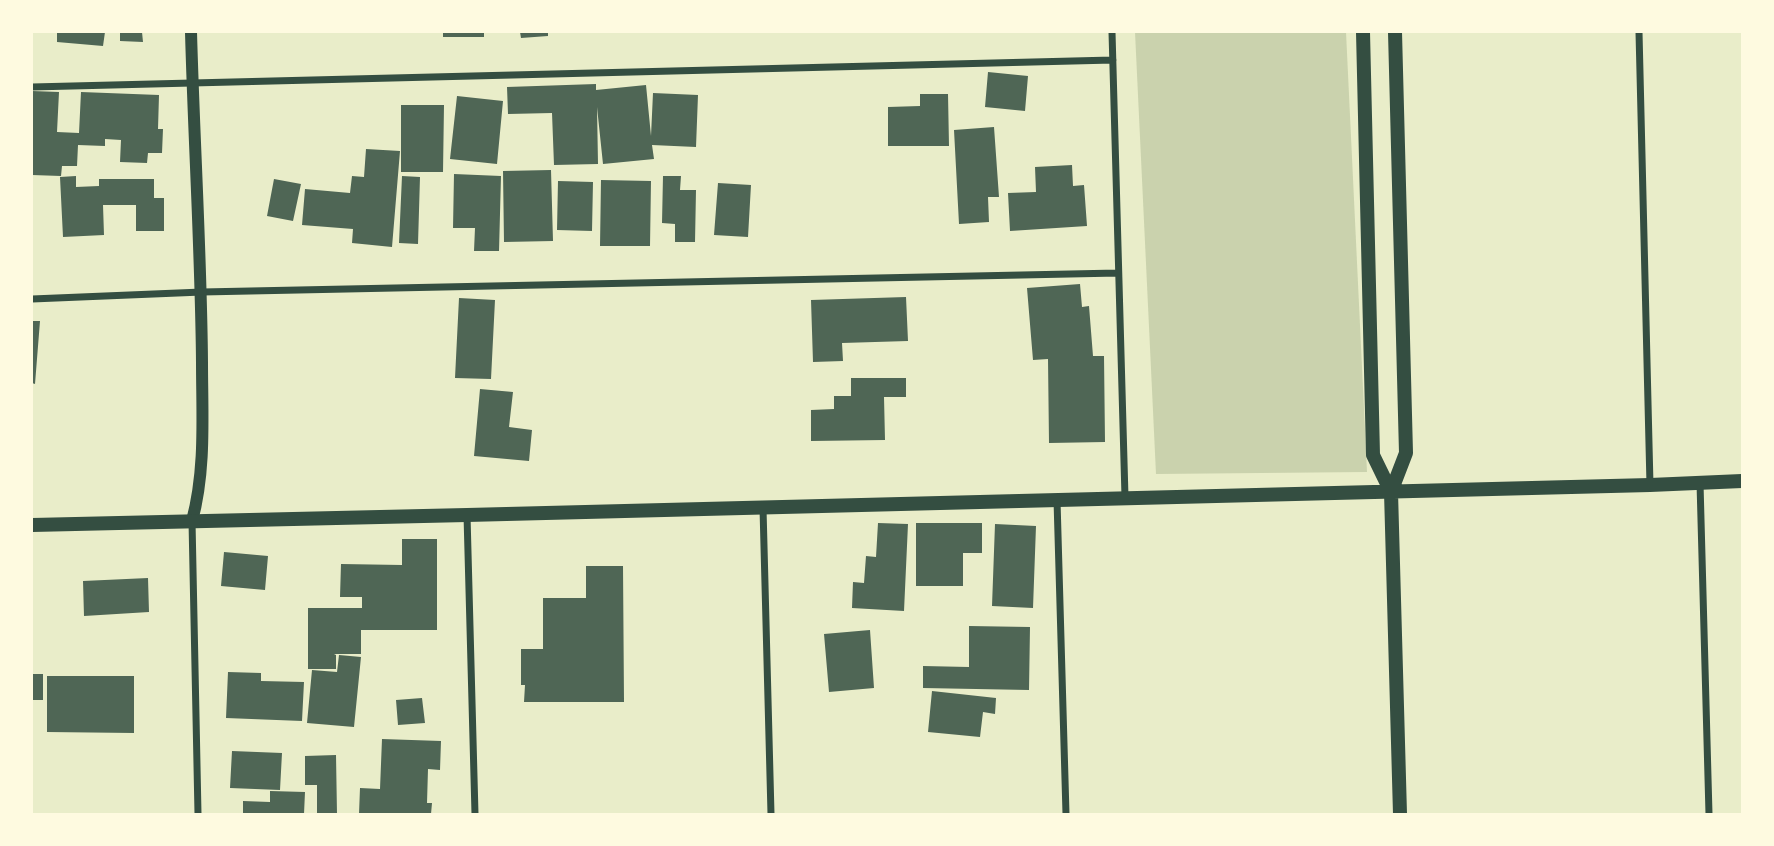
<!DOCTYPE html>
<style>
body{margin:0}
#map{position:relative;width:1774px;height:846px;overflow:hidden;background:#e9edc9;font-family:"Sofia Sans Condensed",sans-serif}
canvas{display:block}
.frame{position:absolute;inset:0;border:33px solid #fefae0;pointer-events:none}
</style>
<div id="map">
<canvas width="1774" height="846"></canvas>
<div class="frame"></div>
</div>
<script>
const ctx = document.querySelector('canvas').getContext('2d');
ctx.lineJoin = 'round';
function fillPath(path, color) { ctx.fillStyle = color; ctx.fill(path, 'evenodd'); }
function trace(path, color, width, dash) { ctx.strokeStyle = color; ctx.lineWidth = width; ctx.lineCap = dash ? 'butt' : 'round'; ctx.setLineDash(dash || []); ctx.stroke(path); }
fillPath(new Path2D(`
 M 1135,32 L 1346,32 L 1367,472 L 1156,474 Z`), '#cad2ad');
fillPath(new Path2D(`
 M 57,32 L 105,32 L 103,46 L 57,42 Z
 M 120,32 L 142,32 L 143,42 L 120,41 Z
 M 443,32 L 484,32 L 484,37 L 443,37 Z
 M 520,32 L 548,32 L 548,36 L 521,38 Z
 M 988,72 L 1028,76 L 1025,111 L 985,107 Z
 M 596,84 L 596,90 L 646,85 L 651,136 L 653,93 L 698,95 L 696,147 L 652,145 L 654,159 L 603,164 L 597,107 L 598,164 L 554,165 L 552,113 L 508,114 L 507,87 Z
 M 32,91 L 59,92 L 57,132 L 79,133 L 81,92 L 159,95 L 158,129 L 163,129 L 162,153 L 148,153 L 147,163 L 120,162 L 121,140 L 105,139 L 105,146 L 78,145 L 77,166 L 62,166 L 61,176 L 32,175 Z
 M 920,94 L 948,94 L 949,146 L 888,146 L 888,107 L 920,106 Z
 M 457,96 L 503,101 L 497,164 L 450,159 Z
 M 401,105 L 444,105 L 443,172 L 401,172 Z
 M 994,127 L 999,197 L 988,197 L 989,222 L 959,224 L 954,130 Z
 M 366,149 L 400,151 L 392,247 L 352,243 L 353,229 L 302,225 L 305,189 L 350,193 L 352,176 L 364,177 Z
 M 1072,165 L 1073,186 L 1084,185 L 1087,226 L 1010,231 L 1008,193 L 1036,192 L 1035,167 Z
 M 551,170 L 553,241 L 504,242 L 503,171 Z
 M 454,174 L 501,176 L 499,251 L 474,251 L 475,228 L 453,228 Z
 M 76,176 L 76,187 L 99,186 L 99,179 L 154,179 L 154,198 L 164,198 L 164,231 L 136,231 L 136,205 L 103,205 L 104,235 L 63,237 L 60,177 Z
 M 402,176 L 420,177 L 418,244 L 399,243 Z
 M 663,176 L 681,176 L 680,190 L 696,190 L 695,242 L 675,242 L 675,224 L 662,223 Z
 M 274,179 L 301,184 L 293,221 L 267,216 Z
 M 601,180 L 651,181 L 650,246 L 600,246 Z
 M 558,181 L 593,182 L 592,231 L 557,230 Z
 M 718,183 L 751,185 L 748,237 L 714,235 Z
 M 1080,284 L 1082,307 L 1089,306 L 1093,356 L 1104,356 L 1105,442 L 1049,443 L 1048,359 L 1033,360 L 1027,288 Z
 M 906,297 L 908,341 L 842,343 L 843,361 L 813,362 L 811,300 Z
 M 459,298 L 495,300 L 491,379 L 455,378 Z
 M 32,321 L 40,321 L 35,384 L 32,383 Z
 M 851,378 L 906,378 L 906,397 L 884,397 L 885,440 L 811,441 L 811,410 L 834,409 L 834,396 L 851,396 Z
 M 480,389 L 513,392 L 509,427 L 532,430 L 529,461 L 474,456 Z
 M 878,523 L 908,524 L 904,611 L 852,608 L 853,582 L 864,583 L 866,556 L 876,557 Z
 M 916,523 L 982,523 L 982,553 L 963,553 L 963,586 L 916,586 Z
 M 995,524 L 1036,526 L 1033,608 L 992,606 Z
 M 402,539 L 437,539 L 437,630 L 361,630 L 361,654 L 334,654 L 336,655 L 336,669 L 308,669 L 308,608 L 362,608 L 362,597 L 340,597 L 341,564 L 402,565 Z
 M 224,552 L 268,556 L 265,590 L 221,586 Z
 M 586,566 L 623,566 L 624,702 L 524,702 L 525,685 L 521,685 L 521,649 L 543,649 L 543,598 L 586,598 Z
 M 148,578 L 149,612 L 84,616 L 83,581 Z
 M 969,626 L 1030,627 L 1029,690 L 923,688 L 923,666 L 969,667 Z
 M 870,630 L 874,688 L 829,692 L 824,634 Z
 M 339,655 L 361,657 L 354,727 L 307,723 L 312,670 L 337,672 Z
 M 228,672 L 261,673 L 261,681 L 304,682 L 302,721 L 226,718 Z
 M 32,674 L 43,674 L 43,700 L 32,700 Z
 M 47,676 L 134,676 L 134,733 L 47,732 Z
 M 932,691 L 996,698 L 995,714 L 983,712 L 980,737 L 928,732 Z
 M 422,698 L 425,723 L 398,725 L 396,700 Z
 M 382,739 L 441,741 L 440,770 L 428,769 L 427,803 L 432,803 L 431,814 L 359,814 L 360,788 L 380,789 Z
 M 232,751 L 282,753 L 280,790 L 230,788 Z
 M 336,755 L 337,814 L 317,814 L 317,785 L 305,785 L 305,756 Z
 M 270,791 L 305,792 L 304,814 L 243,814 L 243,801 L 270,802 Z`), '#4f6655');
trace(new Path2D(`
 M 1112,32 L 1125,497
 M 1639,32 L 1650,485
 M 32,87 L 1113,60
 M 32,299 L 202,292 L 1118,273
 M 1700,483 L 1709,814
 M 1057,500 L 1066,814
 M 763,508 L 771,814
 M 467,515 L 475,814
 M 192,521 L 198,814`), '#344e41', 7);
trace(new Path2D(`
 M 191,32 C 194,142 201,252 202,362 C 202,415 206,469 192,521`), '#344e41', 12);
trace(new Path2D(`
 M 1363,32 L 1373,455 L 1391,492
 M 1395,32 L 1406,453 L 1391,492 L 1400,814
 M 32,525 L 467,515 L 1650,485 L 1742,481`), '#344e41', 14);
</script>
